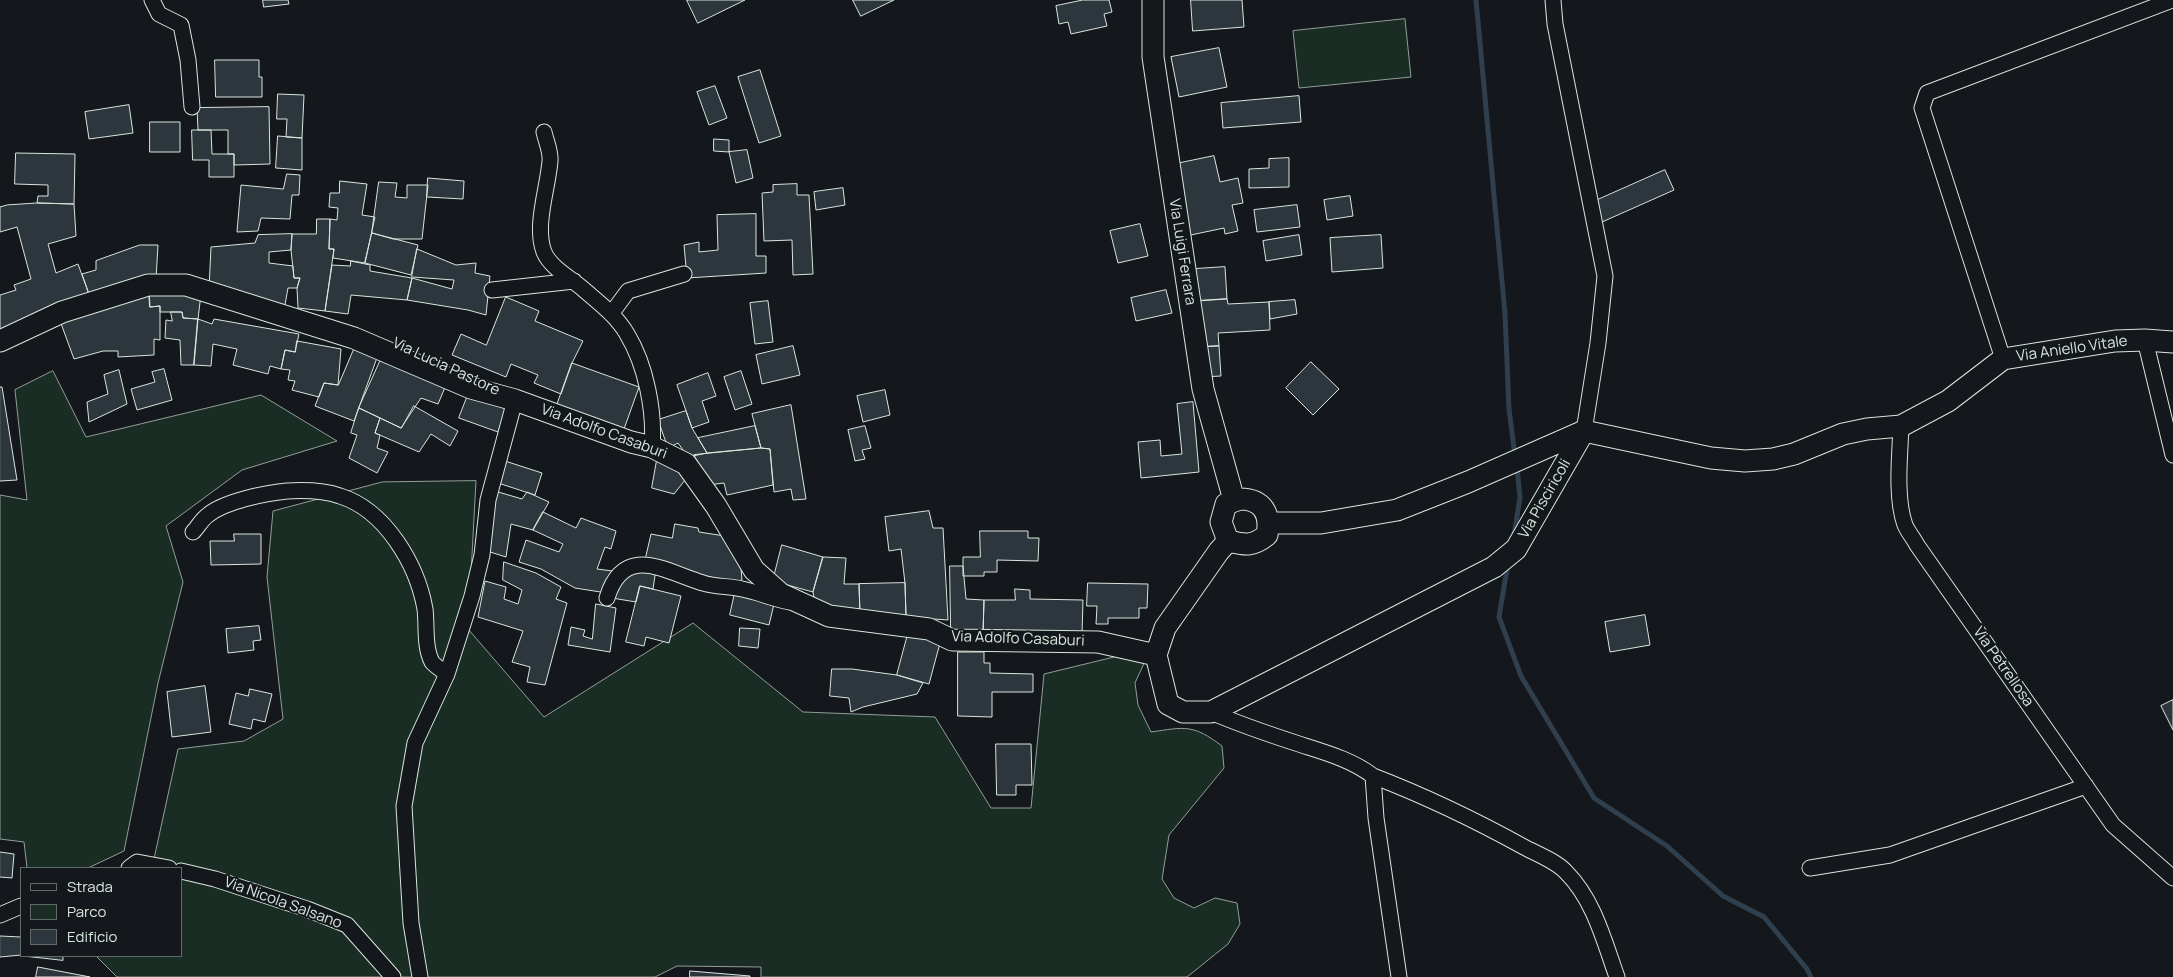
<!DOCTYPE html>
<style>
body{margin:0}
#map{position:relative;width:2173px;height:977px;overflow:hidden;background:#14181c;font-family:Manrope,sans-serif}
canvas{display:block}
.legend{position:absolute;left:20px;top:867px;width:162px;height:90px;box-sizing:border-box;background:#14181c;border:1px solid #626a69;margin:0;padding:6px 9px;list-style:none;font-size:15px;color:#d8e6dc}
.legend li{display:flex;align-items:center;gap:10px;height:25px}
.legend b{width:25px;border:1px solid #626a69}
</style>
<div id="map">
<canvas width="2173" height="977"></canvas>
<ul class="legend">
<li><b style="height:6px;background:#14181c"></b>Strada</li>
<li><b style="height:14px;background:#1a2d24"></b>Parco</li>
<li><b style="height:14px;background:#2c363c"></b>Edificio</li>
</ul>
</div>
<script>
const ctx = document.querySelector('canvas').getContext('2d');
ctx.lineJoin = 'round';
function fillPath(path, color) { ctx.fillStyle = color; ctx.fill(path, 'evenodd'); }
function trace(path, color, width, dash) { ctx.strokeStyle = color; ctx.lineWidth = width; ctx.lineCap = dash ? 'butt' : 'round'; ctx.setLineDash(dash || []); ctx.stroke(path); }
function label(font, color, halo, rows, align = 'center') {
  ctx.font = font + ' Manrope,sans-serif'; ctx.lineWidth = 4; ctx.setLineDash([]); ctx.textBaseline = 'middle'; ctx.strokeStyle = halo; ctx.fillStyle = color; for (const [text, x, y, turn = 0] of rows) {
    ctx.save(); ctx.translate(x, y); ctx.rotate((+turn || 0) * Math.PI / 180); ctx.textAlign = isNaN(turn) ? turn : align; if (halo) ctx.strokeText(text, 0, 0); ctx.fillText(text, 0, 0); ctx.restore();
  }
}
const green = new Path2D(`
 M 1405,19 L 1411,77 L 1299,88 L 1293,31 Z
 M 53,371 L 86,437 L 261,395 L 337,441 L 242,470 L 166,526 L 183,582 L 158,683 L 124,851 L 88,868 L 27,868 L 24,842 L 0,839 L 0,495 L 27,500 L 15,390 Z
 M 476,481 L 468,629 L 544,717 L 693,623 L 803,712 L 935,717 L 991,808 L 1031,808 L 1044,674 L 1151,648 L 1135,683 L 1138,705 L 1151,732 C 1185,727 1193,724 1222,746 L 1224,768 L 1169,835 L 1162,879 L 1174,898 L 1194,908 L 1215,898 L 1237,903 L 1240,924 L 1228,944 L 1187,977 L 761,977 L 761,967 L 677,966 L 655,977 L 117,977 L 96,956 L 181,956 L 181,868 L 152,868 L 178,749 L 244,741 L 283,719 L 267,577 L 273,511 L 382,482 Z`);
fillPath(green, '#1a2d24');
trace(green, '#939e99', 1);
trace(new Path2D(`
 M 1476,0 L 1505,314 L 1509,409 L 1515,456
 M 1514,535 L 1520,498 L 1517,467
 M 1508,563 L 1499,617 L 1521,676 L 1594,798 L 1667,846 L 1723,896 L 1764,917 L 1807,969 L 1811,977`), '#2f3f4d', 5);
const building = new Path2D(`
 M 263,0 L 288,0 L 289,4 L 264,7 Z
 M 687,0 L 745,0 L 698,23 Z
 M 853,0 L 894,0 L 861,16 Z
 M 1083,0 L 1109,0 L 1112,12 L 1104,14 L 1107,26 L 1071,34 L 1068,22 L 1059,24 L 1056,6 Z
 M 1191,0 L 1242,0 L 1244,27 L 1193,31 Z
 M 1219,48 L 1227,87 L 1179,97 L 1171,57 Z
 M 215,60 L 259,60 L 259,77 L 262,77 L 262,97 L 216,97 Z
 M 760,70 L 781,136 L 759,143 L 738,77 Z
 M 715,86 L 727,118 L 709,125 L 697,92 Z
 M 278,94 L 304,95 L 302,138 L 286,137 L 287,119 L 277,119 Z
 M 1299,96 L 1301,122 L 1223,128 L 1221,103 Z
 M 129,105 L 133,133 L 89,139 L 85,112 Z
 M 269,107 L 270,164 L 234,165 L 234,154 L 228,154 L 228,130 L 198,130 L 197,108 Z
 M 150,122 L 180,122 L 180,152 L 150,152 Z
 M 192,130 L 211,130 L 212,154 L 234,154 L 234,177 L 209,177 L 209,160 L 193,160 Z
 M 278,136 L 302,138 L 302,170 L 276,168 Z
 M 714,139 L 729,140 L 729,152 L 714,151 Z
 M 747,150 L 753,178 L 736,183 L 729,152 Z
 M 16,153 L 75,154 L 74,204 L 37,203 L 38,196 L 48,196 L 48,185 L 15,184 Z
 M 1214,156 L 1220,182 L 1238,178 L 1243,203 L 1232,205 L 1238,231 L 1225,234 L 1224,228 L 1186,236 L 1171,165 Z
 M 1289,158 L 1289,187 L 1249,188 L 1249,169 L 1269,168 L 1269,159 Z
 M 1665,170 L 1674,190 L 1602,222 L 1593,202 Z
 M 287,174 L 300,175 L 299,195 L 292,195 L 290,219 L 261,218 L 258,231 L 237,232 L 241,185 L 283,189 Z
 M 428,178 L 464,181 L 463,199 L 427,197 Z
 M 340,181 L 367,184 L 362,215 L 375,217 L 365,263 L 333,258 L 334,249 L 329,249 L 330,219 L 337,220 L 338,208 L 329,207 L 330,193 L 339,193 Z
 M 379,182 L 397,183 L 395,197 L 407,198 L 407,185 L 428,185 L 422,239 L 393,239 L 372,233 Z
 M 797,184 L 797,195 L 809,195 L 813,274 L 793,275 L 792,240 L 764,241 L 762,193 L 773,192 L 773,185 Z
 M 843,188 L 845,205 L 816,210 L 814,192 Z
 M 1350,196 L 1353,216 L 1327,220 L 1324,200 Z
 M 37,203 L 74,204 L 76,236 L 48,244 L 56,273 L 78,264 L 90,297 L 0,331 L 0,295 L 16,290 L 14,285 L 31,279 L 17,227 L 0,232 L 0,207 L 7,205 Z
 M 1297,205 L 1300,227 L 1257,232 L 1254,210 Z
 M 756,214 L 756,256 L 766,256 L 766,273 L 687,278 L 684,245 L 699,242 L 699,252 L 718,250 L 717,215 Z
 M 317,219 L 330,219 L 329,249 L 334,249 L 325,311 L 298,308 L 297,288 L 300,278 L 294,278 L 291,250 L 292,234 L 316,234 Z
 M 1140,224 L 1148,256 L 1118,263 L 1110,231 Z
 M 372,233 L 418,245 L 411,275 L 365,263 Z
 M 292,234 L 291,250 L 269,252 L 269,263 L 293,266 L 294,278 L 300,278 L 297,288 L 288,288 L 285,305 L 209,289 L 211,247 L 255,243 L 258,235 Z
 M 1299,235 L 1302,255 L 1266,261 L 1263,241 Z
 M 1381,235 L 1383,268 L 1332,272 L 1330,238 Z
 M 140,245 L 158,245 L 156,279 L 90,297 L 82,274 L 96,270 L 96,261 Z
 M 417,249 L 456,265 L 476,263 L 475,273 L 490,276 L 486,315 L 468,310 L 407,300 L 412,278 L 452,289 L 454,280 L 412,277 Z
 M 351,261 L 370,265 L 370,271 L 412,278 L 407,300 L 351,295 L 348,314 L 325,311 L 332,265 L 350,266 Z
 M 1225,267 L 1227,299 L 1197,301 L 1195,269 Z
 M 149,289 L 150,307 L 160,306 L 160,340 L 154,339 L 154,355 L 118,357 L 118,351 L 103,351 L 74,359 L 59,318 Z
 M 149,289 L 201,294 L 198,319 L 183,318 L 182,312 L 160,312 L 160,306 L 150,307 Z
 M 1166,290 L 1172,313 L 1136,321 L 1131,298 Z
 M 506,297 L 539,311 L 535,321 L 583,341 L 572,363 L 561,394 L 534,383 L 538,375 L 511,364 L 506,377 L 452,355 L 461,334 L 486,345 Z
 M 1227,299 L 1228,304 L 1269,302 L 1270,330 L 1218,333 L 1219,346 L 1200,347 L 1197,301 Z
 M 1295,300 L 1297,314 L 1270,319 L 1269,302 Z
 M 768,301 L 773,342 L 755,344 L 750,303 Z
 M 171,312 L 182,312 L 183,318 L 198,319 L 194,365 L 181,365 L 180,340 L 165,338 L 166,320 L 172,321 Z
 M 198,319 L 212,324 L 214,319 L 299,334 L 295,352 L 285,350 L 281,369 L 270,366 L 268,374 L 233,365 L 237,349 L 213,344 L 211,366 L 194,365 Z
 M 297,341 L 341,349 L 338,385 L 324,383 L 319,397 L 292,390 L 295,381 L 288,380 L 290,370 L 281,369 L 285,350 L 295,352 Z
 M 793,346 L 800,375 L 762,384 L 756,355 Z
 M 1219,346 L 1221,376 L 1202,377 L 1200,347 Z
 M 355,347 L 378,355 L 354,421 L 315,406 L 324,383 L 338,385 Z
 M 382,357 L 446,385 L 438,404 L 421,398 L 401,428 L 359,408 Z
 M 1311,362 L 1339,389 L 1313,415 L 1286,388 Z
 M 572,363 L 639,387 L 624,429 L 557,405 Z
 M 164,369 L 172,400 L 137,410 L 131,389 L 155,382 L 152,372 Z
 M 119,370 L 127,404 L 89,422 L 87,402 L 108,394 L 104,375 Z
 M 741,371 L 752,404 L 735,410 L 724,377 Z
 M 708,373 L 716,396 L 702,401 L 709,422 L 692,428 L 677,385 Z
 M 0,387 L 2,387 L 17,480 L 0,481 Z
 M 885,390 L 890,415 L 863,422 L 857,396 Z
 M 468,395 L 506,409 L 498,432 L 459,418 Z
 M 1193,402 L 1199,472 L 1141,478 L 1138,442 L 1160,440 L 1161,456 L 1182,454 L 1177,404 Z
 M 791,405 L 806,499 L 793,500 L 791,489 L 774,492 L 770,449 L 761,448 L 752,414 Z
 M 414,406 L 458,431 L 450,446 L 431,434 L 419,452 L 375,433 L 380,418 L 401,428 Z
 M 359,408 L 380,418 L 375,433 L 380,435 L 377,448 L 388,452 L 377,473 L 349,458 L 357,435 L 351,433 Z
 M 686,411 L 692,428 L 707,453 L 688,457 L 678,443 L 668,448 L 658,420 Z
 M 755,426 L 761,448 L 707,453 L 698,438 Z
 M 865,426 L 871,448 L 862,450 L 865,459 L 855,461 L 848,430 Z
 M 761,448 L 770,449 L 773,485 L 727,495 L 724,483 L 708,485 L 694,455 Z
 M 657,460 L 689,475 L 674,494 L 652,488 Z
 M 505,461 L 542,473 L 535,495 L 498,483 Z
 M 495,491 L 522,499 L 527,492 L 549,502 L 533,530 L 511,524 L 506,557 L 487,551 Z
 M 929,511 L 933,528 L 943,528 L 948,620 L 906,617 L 905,583 L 901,549 L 889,551 L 885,517 Z
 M 543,512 L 576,528 L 581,518 L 616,531 L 611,549 L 605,547 L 597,569 L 613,571 L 607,593 L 575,588 L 541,569 L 519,562 L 526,540 L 559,552 L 563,544 L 533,530 Z
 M 675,524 L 698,528 L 699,532 L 725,536 L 741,568 L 742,580 L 730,582 L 645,560 L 651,534 L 672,538 Z
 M 980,531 L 1028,531 L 1028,538 L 1039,538 L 1038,561 L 997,560 L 997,572 L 984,572 L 984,576 L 963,576 L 963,557 L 980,557 Z
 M 234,534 L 261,534 L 261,564 L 211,565 L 210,541 L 234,541 Z
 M 782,545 L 823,557 L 813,592 L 773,581 Z
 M 823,557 L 846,558 L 844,584 L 859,584 L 860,615 L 830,614 L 814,597 L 813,592 Z
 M 504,562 L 536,573 L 561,587 L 556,599 L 567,603 L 545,685 L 527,682 L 530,667 L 512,662 L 523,631 L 478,617 L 485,581 L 506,587 L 504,599 L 518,604 L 522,590 L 503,580 Z
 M 950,566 L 963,566 L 966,599 L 984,600 L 983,634 L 951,630 Z
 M 648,568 L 656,569 L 653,589 L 640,586 L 636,602 L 612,598 L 621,578 Z
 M 905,583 L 906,617 L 860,615 L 859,584 Z
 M 1088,583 L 1148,584 L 1147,608 L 1139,608 L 1139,618 L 1108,618 L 1108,624 L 1096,624 L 1097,606 L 1087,606 Z
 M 640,586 L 681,596 L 669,643 L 646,637 L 644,646 L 626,642 Z
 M 1015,589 L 1030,590 L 1030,599 L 1083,600 L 1082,634 L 983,634 L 984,600 L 1015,600 Z
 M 735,593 L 774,604 L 769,625 L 730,615 Z
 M 596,604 L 616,608 L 610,652 L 568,645 L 571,627 L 585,630 L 583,636 L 592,639 Z
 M 1645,615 L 1650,645 L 1610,652 L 1605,622 Z
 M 259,626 L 261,640 L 253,641 L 254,650 L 228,653 L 226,629 Z
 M 740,628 L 760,629 L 758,648 L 739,646 Z
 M 908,634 L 940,643 L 929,684 L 897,675 Z
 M 958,652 L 984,652 L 984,663 L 990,663 L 990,673 L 1033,674 L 1033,692 L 992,692 L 992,717 L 958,716 Z
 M 832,669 L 852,669 L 897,675 L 923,683 L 917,694 L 863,707 L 851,712 L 849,698 L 830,696 Z
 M 205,686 L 211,732 L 172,737 L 167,692 Z
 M 250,689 L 272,694 L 265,722 L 253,719 L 251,729 L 229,724 L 236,693 L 248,696 Z
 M 2173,700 L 2173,730 L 2161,706 Z
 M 996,744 L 1031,744 L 1032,785 L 1016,785 L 1016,795 L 997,795 Z
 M 0,852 L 14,854 L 12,878 L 0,877 Z
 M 0,936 L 21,937 L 21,955 L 0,957 Z
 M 24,956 L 63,956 L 63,960 Z
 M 38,967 L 90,977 L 36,977 Z
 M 690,971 L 750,976 L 750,977 L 690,977 Z`);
fillPath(building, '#2c363c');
trace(building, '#d8e6dc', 1);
const street = new Path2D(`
 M 152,0 L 159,14 L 181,25 L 188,60 L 192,107
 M 1553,0 L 1555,24 L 1605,276 L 1598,343 L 1584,431
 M 544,132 C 546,141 551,152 550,161 C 548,188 534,226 544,252 C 550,267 570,278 582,288 C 598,302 616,315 627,334 C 646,365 655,412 652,447
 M 492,290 L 574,281
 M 611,314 L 628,291 L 684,274
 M 2145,340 L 2173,455
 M 2003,359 L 1922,108 L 1927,93 L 2172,0
 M 1901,426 C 1900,455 1895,497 1905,525 C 1908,532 1914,539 1917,545 L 2113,825 L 2173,878
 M 193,532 C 198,527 202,519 208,515 C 225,501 266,493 287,491 C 305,490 323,490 340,496 C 385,510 417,564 425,609 C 427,625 424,647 432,662 C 435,666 442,670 447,674
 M 607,598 C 624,542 666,572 703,583 C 715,587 729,586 742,589 C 758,592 773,599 790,602
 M 1211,712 C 1241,725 1271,735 1302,745 C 1327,753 1352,760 1373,776 L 1376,818 L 1399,977
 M 1373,776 C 1425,796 1475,820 1524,847 C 1537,854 1556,861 1566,872 C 1594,900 1604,941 1617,977
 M 129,868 L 137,862 L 169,868
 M 1810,868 L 1890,855 L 2086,786
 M 181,871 L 215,879 L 307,909 L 347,925 L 393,977
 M 0,915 L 21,906
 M 420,977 L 411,923 L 404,806 L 415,743 L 447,674 L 472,596 L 482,555 L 488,500 L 515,400`);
const secondary = new Path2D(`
 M 1153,0 L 1153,57 L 1203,389 L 1234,500
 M 0,341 L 62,312 L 148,285 L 186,285 L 354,338 L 471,388 L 515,400 L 631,442 L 652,447 L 686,464 L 716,506 L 754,570 L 781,594 L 829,616 L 929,629 L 952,640 L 1098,642 L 1156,655
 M 1240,499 C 1263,499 1271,514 1267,535 C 1252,547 1245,545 1228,541 L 1221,522 L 1226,504 Z
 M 1269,523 L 1321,523 L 1397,510 L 1468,482 L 1584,431
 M 1228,541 L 1219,551 L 1165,628 L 1156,655 L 1168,704 L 1183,712 L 1211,712 L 1494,567 L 1516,549 L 1584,431 L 1711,458 L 1745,461 L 1773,459 L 1794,454 L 1843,434 L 1867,429 L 1901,426 L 1948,401 L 2003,359 L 2115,341 L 2145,340 L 2173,342`);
trace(street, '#d8e6dc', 17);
trace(secondary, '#d8e6dc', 23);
trace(street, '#14181c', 15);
trace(secondary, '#14181c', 21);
label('15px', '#d8e6dc', '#14181c', [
 ["Via Luigi Ferrara",1182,252,81],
 ["Via Aniello Vitale",2072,349,-8],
 ["Via Lucia Pastore",446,367,25],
 ["Via Adolfo Casaburi",604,432,20],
 ["Via Pisciricoli",1545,499,-60],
 ["Via Adolfo Casaburi",1018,639,2],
 ["Via Petrellosa",2003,667,55],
 ["Via Nicola Salsano",283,903,20]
]);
</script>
